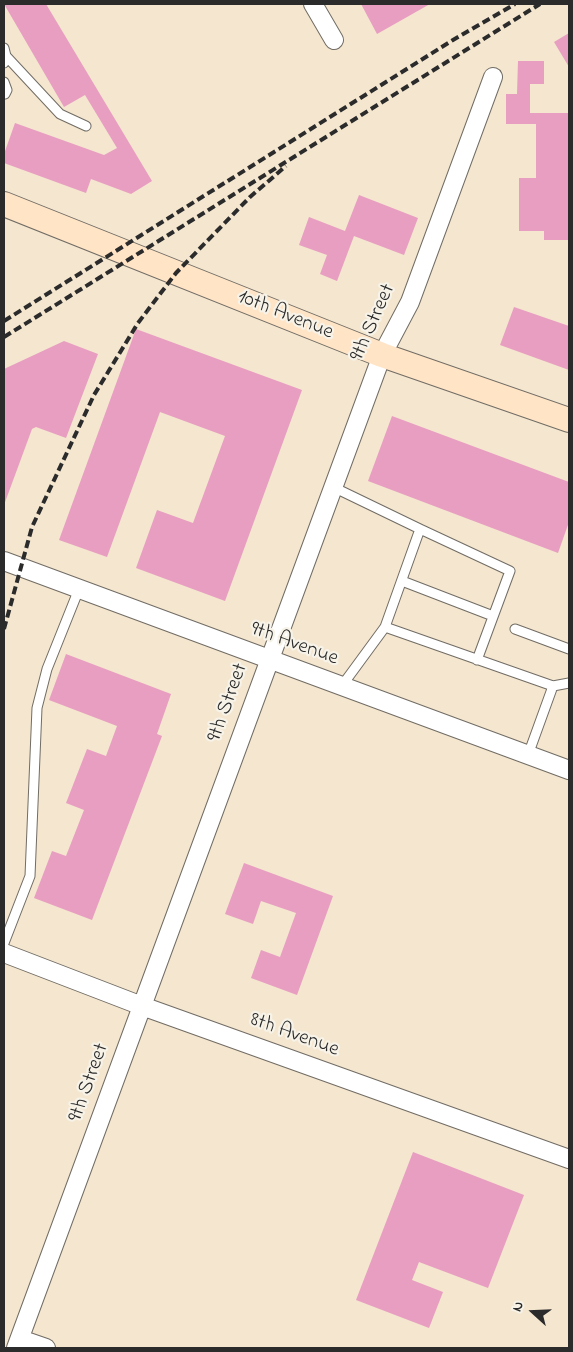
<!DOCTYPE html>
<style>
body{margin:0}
#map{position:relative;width:573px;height:1352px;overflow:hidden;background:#f4e6cf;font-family:"Indie Flower",sans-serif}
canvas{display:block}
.frame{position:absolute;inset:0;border:5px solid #2b2b2b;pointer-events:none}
.north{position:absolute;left:508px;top:1287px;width:50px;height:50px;-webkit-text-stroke:4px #f7f3e8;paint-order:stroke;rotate:290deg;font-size:14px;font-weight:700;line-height:20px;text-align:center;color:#2b2b2b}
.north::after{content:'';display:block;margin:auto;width:18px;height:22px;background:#2b2b2b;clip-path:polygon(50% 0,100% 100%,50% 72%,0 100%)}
</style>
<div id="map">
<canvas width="573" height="1352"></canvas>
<div class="frame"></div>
<div class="north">N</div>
</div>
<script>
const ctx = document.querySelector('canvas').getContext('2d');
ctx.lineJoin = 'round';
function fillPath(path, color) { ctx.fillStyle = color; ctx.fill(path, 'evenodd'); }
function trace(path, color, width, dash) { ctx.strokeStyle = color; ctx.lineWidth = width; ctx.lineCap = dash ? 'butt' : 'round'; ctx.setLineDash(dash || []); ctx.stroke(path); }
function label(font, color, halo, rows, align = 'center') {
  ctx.font = font + ' "Indie Flower",sans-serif'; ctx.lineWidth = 4.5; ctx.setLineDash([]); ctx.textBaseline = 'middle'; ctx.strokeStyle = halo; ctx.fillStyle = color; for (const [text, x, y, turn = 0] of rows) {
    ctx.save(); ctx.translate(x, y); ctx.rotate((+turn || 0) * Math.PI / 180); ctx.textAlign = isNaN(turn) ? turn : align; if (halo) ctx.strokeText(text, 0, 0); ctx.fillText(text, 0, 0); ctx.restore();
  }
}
fillPath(new Path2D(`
 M 4,4 L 46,4 L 152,181 L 131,194 L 91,179 L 86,193 L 4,163 L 4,154 L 15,123 L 104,155 L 117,148 L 85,95 L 64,107 Z
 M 361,4 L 430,4 L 377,34 Z
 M 569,33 L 569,67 L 554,42 Z
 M 518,61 L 544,61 L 544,84 L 530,84 L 530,113 L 569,113 L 569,240 L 544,240 L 544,231 L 519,231 L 519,178 L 536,178 L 536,124 L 506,124 L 506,94 L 517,94 Z
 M 359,195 L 418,218 L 404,255 L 354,236 L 337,281 L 320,274 L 327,255 L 299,245 L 309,217 L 345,231 Z
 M 514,307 L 569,326 L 569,370 L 500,345 Z
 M 136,329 L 302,390 L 225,601 L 136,568 L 157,510 L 193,523 L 225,436 L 160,412 L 107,557 L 59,540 Z
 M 64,341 L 98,354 L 66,438 L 36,427 L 32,429 L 4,505 L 4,369 Z
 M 392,416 L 569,482 L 569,522 L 558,553 L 368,481 Z
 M 66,654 L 171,694 L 157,734 L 162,736 L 92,920 L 34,898 L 52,851 L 66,856 L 84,810 L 66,803 L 87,749 L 106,756 L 117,726 L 49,700 Z
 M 244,863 L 333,896 L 297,995 L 251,978 L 261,950 L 280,957 L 296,913 L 261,901 L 253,924 L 225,914 Z
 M 413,1152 L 524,1195 L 488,1288 L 419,1262 L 412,1280 L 443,1292 L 429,1328 L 356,1300 Z`), '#e89ec1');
const service = new Path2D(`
 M 4,48 L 6,56 L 4,63
 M 6,56 L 60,114 L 86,126
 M 4,82 L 7,90 L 5,94
 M 333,487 L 420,529 L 385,627 L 341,687
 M 420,529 L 510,571 L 477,660
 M 402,581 L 493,616
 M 385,627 L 553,686
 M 515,629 L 569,649
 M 528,755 L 553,686 L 569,683
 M 4,943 L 30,876 L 37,708 L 47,669 L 79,589`);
const minor = new Path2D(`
 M 313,4 L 334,40
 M 4,561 L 569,770
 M 4,953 L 142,1006 L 569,1159
 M 20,1339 L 46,1348
 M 16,1348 L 382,355 L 410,302 L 493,77`);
const secondary = new Path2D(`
 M 4,204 L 382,355 L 569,420`);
trace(service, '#716c64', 11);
trace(minor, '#716c64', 20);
trace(secondary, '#716c64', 26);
trace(service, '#fff', 9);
trace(minor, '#fff', 18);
trace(secondary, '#ffe4c6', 24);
trace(new Path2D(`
 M 4,321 L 453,40 L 515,4
 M 4,337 L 540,4
 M 4,629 L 32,527 L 94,395 L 138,323 L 176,273 L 250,197 L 286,166`), '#2b2b2b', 4, [8, 4]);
label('21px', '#2b2b2b', '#f7f3e8', [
 ["10th Avenue",285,316,22],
 ["9th Street",374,323,-66],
 ["9th Avenue",294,645,20],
 ["9th Street",229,703,-70],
 ["8th Avenue",294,1036,20],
 ["9th Street",90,1083,-70]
]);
</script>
